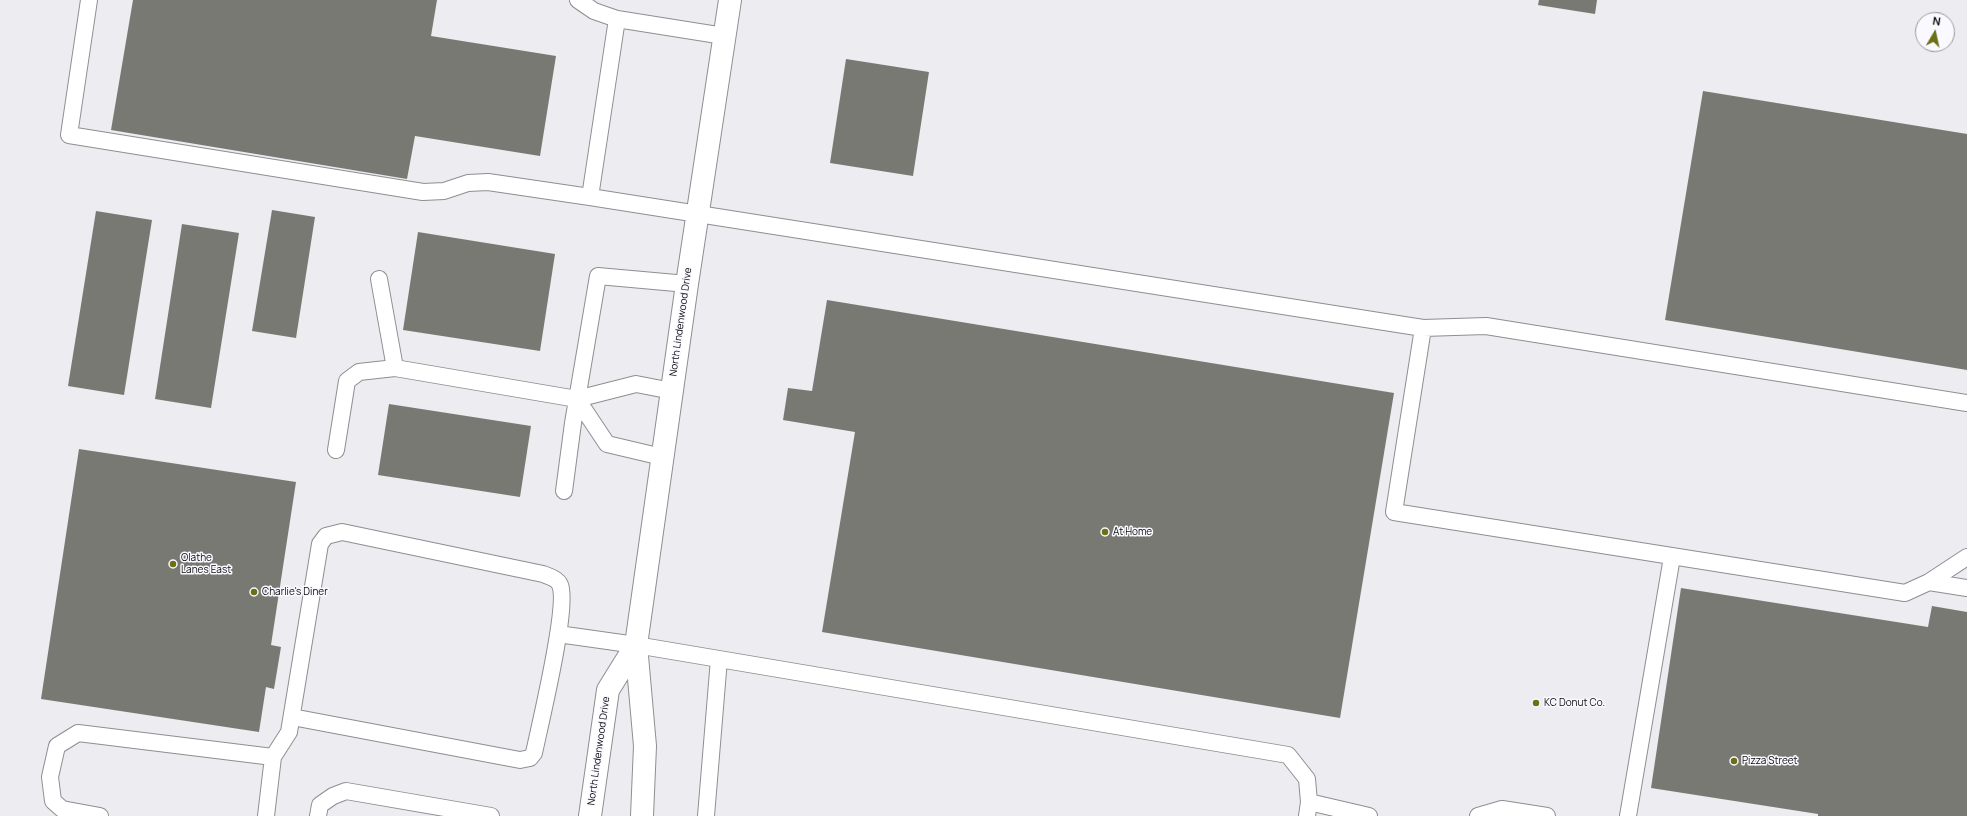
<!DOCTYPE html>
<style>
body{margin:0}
#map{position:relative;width:1967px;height:816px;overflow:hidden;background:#ececf1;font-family:Manrope,sans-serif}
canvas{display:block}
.north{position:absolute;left:1915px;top:12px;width:40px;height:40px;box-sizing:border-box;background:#faf9ff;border:1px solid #9a9a9e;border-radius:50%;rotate:9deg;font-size:11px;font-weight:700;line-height:16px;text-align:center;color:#0b0b0d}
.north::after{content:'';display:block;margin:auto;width:14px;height:18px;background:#6b6f15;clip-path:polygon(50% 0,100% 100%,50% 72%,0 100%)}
</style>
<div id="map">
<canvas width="1967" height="816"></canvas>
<div class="north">N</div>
</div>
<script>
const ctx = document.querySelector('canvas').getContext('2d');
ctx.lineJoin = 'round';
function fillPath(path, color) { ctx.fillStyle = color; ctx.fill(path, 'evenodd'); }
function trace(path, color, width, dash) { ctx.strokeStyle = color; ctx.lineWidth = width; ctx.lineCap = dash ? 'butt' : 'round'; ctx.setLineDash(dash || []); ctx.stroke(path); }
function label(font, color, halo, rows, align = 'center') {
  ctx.font = font + ' Manrope,sans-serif'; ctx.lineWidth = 3; ctx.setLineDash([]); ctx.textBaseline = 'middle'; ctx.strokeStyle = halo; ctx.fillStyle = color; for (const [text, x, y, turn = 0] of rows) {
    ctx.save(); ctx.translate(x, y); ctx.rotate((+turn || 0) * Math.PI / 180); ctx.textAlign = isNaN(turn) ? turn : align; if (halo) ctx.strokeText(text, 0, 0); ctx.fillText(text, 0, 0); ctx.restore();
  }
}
fillPath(new Path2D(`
 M 133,0 L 437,0 L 431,36 L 556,56 L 540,156 L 415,136 L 407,179 L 111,130 Z
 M 1539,0 L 1597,0 L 1595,14 L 1538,5 Z
 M 846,59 L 929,72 L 913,176 L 830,163 Z
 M 1703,91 L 1967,134 L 1967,370 L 1665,320 Z
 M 272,210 L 315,217 L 296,338 L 252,331 Z
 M 96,211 L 152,220 L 124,395 L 68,386 Z
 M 182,224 L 239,233 L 211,408 L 155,399 Z
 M 418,232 L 555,254 L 540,351 L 403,330 Z
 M 827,300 L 1394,393 L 1340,718 L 822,632 L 855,432 L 783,420 L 788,388 L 812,391 Z
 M 389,404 L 531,426 L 520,497 L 378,475 Z
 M 79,449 L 296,482 L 271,645 L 281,647 L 274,689 L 266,687 L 259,732 L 41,699 Z
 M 1681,588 L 1928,627 L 1932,606 L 1967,612 L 1967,816 L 1818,816 L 1818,814 L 1651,788 Z`), '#797974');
const lane = new Path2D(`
 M 89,0 L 69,135 L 423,192 L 444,191 L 468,183 L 488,182 L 590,197
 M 578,0 L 594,11 L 617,19 L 724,36
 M 617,19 L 590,197 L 1423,328 L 1394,512 L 1905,593 L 1929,582 L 1967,588
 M 379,279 L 395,368
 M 1423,328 L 1486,326 L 1967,403
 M 336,450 L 347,381 L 359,372 L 395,368 L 577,399
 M 662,457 L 607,444 L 577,399 L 636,384 L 672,391
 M 564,491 L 573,423 L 598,276 L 687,284
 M 1929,582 L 1967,557
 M 558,634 L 636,645 L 1288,755 L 1307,779 L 1309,802 L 1369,816
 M 100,816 L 62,809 L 53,801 L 50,777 L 57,746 L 78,733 L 273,757 L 289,732 L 320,544 L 326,536 L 342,532 L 543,574 C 548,576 558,579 560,585 C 569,606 540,724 534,753 L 530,758 L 520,760 L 292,717
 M 266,816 L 273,757
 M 318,816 L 320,805 L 333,796 L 346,791 L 491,816
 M 706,816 L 719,659
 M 1307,816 L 1309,802
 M 1478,816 L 1502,809 L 1547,816
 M 1628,816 L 1672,557`);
const secondary = new Path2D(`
 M 590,816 L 608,690 L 636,645
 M 642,816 L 645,746 L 636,645 L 687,284 L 730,0`);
trace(lane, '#8e8e93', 18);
trace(secondary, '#8e8e93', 24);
trace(lane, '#fff', 16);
trace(secondary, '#fff', 22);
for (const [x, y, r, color] of [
 [1105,532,4,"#6b6f15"],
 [173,564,4,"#6b6f15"],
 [254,592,4,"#6b6f15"],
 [1536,703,4,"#6b6f15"],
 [1734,761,4,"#6b6f15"]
]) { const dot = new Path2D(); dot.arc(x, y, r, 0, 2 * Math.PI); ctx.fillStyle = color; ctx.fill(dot); trace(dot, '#faf9ff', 1.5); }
label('10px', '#0b0b0d', '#faf9ff', [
 ["North Lindenwood Drive",681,322,-82],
 ["North Lindenwood Drive",599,751,-82]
]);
label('10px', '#0b0b0d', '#faf9ff', [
 ["At Home",1113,532],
 ["Olathe",181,558],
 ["Lanes East",181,570],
 ["Charlie's Diner",262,592],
 ["KC Donut Co.",1544,703],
 ["Pizza Street",1742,761]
], 'left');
</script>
